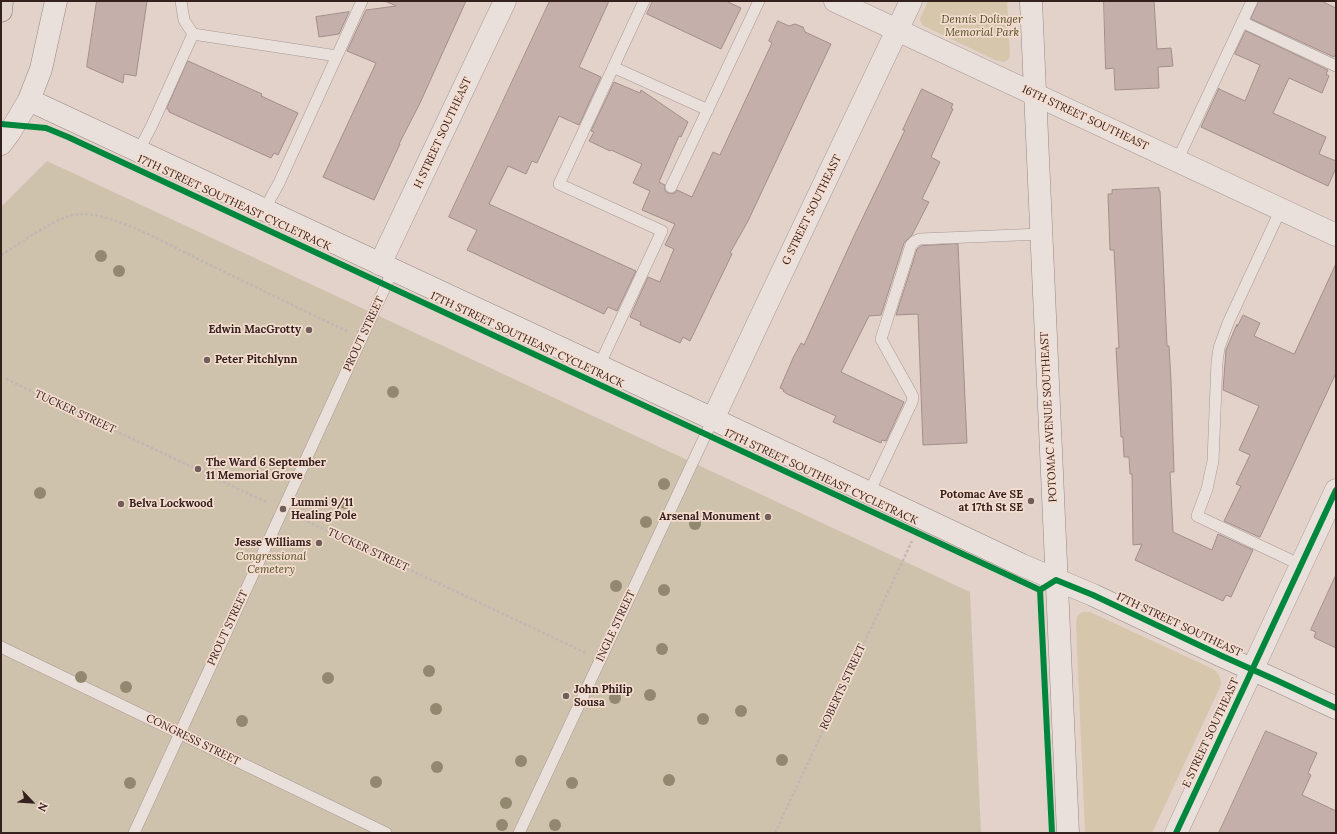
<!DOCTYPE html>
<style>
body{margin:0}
#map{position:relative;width:1337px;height:834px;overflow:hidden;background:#e2d2ca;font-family:Lora,serif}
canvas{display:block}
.frame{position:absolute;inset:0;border:2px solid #34201d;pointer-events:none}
.north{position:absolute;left:12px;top:782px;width:40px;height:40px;-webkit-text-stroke:3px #f4dccf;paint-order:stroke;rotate:115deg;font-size:11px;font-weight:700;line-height:16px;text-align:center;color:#34201d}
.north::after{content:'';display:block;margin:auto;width:14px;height:18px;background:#34201d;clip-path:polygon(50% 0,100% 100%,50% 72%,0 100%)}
</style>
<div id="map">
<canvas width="1337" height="834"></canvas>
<div class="frame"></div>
<div class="north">N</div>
</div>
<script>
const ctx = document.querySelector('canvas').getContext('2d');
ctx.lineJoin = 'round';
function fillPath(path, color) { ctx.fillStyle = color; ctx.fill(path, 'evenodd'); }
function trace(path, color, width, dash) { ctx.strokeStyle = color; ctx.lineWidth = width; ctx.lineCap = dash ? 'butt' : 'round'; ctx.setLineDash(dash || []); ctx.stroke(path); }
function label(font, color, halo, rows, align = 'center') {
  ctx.font = font + ' Lora,serif'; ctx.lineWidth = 3.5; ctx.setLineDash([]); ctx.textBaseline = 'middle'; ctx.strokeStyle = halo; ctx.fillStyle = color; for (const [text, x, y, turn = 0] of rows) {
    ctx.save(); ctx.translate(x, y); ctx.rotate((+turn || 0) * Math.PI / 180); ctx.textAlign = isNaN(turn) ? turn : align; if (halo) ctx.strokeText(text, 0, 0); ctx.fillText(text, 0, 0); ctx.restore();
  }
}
fillPath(new Path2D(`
 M 928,1 L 1007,1 L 1010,55 L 1009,59 L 1004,62 L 995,60 L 922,25 L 920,19 Z
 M 1082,612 L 1090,612 L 1213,669 C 1219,673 1221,678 1221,685 L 1152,833 L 1085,833 L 1076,624 L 1077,616 Z`), '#d5c6ac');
fillPath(new Path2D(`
 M 47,161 L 970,592 L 981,833 L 1,833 L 1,207 Z`), '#cec2ac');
const building = new Path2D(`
 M 97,1 L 147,1 L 136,76 L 124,74 L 123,83 L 87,67 Z
 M 385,1 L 466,1 L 420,103 L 399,144 L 400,144 L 374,200 L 323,177 L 376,63 L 347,51 L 366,10 L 396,6 Z
 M 550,1 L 609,1 L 579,67 L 601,77 L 579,125 L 559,116 L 537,163 L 532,161 L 526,174 L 508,166 L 489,204 L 636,271 L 617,311 L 608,307 L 604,314 L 467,250 L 477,230 L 449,217 Z
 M 653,1 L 726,1 L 741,8 L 721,49 L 647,14 Z
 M 1104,1 L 1154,1 L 1157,49 L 1171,48 L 1173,66 L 1158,67 L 1159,88 L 1115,90 L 1114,68 L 1106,69 Z
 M 1259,1 L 1321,1 L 1336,8 L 1336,53 L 1334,57 L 1251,19 Z
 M 349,12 L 339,34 L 319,37 L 316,17 Z
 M 778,21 L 789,26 L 795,24 L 803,27 L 805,32 L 831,44 L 748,221 L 730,253 L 732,254 L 690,341 L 683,337 L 680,343 L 640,325 L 641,322 L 630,317 L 648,277 L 660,282 L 674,249 L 665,245 L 675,224 L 642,210 L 650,191 L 633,183 L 642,164 L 611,150 L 610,151 L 589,141 L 594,132 L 591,131 L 614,82 L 640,93 L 641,90 L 688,122 L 681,137 L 679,136 L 659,182 L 665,185 L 665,191 L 668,193 L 675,193 L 677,190 L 692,197 L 713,152 L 720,155 L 772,43 L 769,41 Z
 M 1246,31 L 1328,70 L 1326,74 L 1329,76 L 1322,93 L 1289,78 L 1273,113 L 1326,137 L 1319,154 L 1336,161 L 1336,168 L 1328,186 L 1201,127 L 1219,88 L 1219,89 L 1245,101 L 1260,65 L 1235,54 Z
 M 188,61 L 262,94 L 261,96 L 298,113 L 278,155 L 274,153 L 271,158 L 169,112 L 169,110 L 167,109 Z
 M 922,89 L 953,104 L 951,108 L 953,109 L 931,157 L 940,162 L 922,199 L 929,202 L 912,235 L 904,243 L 881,315 L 869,316 L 841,372 L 904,402 L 886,441 L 882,440 L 881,443 L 833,422 L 836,416 L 787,394 L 783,391 L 784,390 L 780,388 L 793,358 L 801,343 L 804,345 L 854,236 L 905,130 L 903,130 Z
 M 1159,188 L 1159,191 L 1160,191 L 1167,346 L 1169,346 L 1171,381 L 1174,472 L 1170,472 L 1173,532 L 1212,550 L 1218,534 L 1253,550 L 1231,597 L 1226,595 L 1223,601 L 1135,560 L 1142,544 L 1133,545 L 1132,474 L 1130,474 L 1129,457 L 1124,457 L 1123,437 L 1121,437 L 1116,348 L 1119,348 L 1114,250 L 1110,250 L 1108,194 L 1112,194 L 1112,190 Z
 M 958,244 L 967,443 L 923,445 L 918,314 L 896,315 L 917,249 L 921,246 Z
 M 1336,264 L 1336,373 L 1260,537 L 1259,537 L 1224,521 L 1241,486 L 1236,484 L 1250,455 L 1239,450 L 1259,406 L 1223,390 L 1226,350 L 1237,324 L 1237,327 L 1243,315 L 1260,323 L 1254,336 L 1294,354 Z
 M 1336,575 L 1336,648 L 1315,638 L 1314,637 L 1316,632 L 1311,630 Z
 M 1266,731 L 1317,753 L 1308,773 L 1311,775 L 1302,795 L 1336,811 L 1336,833 L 1219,833 Z`);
fillPath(building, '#c5afab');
trace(building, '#a28e8a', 1);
const lane = new Path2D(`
 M 181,1 L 184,20 L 193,34
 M 1242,22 L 1336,66
 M 613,67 L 708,110
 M 138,152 L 152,125 L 193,34 L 337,56
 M 1177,161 L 1252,1
 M 671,187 L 759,1
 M 1281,209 L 1228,323 L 1219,348 L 1217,362 L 1213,461 L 1207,489 L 1197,516 L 1301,565
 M 264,210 L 279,183 L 362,1
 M 599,366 L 662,231 L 559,184 L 644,1
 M 869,493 L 912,402 L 913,397 L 911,393 L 881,339 L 911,245 L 915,241 L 920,239 L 1041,234
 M 1,647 L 386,833
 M 134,833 L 393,270
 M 519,833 L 713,419`);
const street = new Path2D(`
 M 835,1 L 1336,235
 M 1,144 L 10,132 L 29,100
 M 380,264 L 505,1
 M 713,419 L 765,308 L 911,1
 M 1176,833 L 1336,490`);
const secondary = new Path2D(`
 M 56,1 L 41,69 L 29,100 L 713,419 L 1022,565 L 1093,595 L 1222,656 L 1278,681 L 1336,708
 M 1031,1 L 1068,833`);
const primary = new Path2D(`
 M 1,11 L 2,1`);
trace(lane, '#a79894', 12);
trace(street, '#a79894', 23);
trace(secondary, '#968884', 23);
trace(primary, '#8c7e7a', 23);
trace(new Path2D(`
 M 1,255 C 22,243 57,215 81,214 C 113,213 165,243 194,257 C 245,282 296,307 347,331
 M 6,379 L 268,503
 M 298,517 L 586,653
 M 775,833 L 912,541`), '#c2b7b2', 2.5, [3, 2]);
trace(lane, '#eae0db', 11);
trace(street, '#eae0db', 22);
trace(secondary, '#eae0db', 22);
trace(primary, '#e1d4cd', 22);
trace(new Path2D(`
 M 1,124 L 46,128 L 68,137 L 1040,590
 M 1040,590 L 1056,580 L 1093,595 L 1222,656 L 1278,681 L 1336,708
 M 1040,590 L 1052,833
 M 1176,833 L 1336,490`), '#00873e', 6);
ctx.fillStyle = '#92886f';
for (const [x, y] of [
 [101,256],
 [119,271],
 [393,392],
 [664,484],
 [40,493],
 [345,503],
 [646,522],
 [695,524],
 [616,586],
 [664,590],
 [662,649],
 [429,671],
 [81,677],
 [328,678],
 [126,687],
 [650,695],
 [615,698],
 [436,709],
 [741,711],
 [703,719],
 [242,721],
 [782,760],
 [521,761],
 [437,767],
 [669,780],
 [376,782],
 [130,783],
 [572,783],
 [506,803],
 [502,825],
 [555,825]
]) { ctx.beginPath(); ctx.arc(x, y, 6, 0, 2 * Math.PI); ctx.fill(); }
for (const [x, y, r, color] of [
 [309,330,4,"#715e5a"],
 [207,360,4,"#715e5a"],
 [198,469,4,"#715e5a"],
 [1031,501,4,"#715e5a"],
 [121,504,4,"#715e5a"],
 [283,509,4,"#715e5a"],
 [768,517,4,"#715e5a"],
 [319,543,4,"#715e5a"],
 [566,696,4,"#715e5a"]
]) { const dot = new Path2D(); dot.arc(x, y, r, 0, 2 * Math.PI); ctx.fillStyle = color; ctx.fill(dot); trace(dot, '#f4dccf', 1.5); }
label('italic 11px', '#504c24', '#f4dccf', [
 ["Dennis Dolinger",982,20],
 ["Memorial Park",982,33],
 ["Congressional",271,557],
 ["Cemetery",271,570]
]);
label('11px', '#34201d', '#f4dccf', [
 ["16TH STREET SOUTHEAST",1085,118,25],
 ["H STREET SOUTHEAST",443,133,-65],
 ["17TH STREET SOUTHEAST CYCLETRACK",234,203,25],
 ["G STREET SOUTHEAST",812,210,-64],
 ["PROUT STREET",364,334,-65],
 ["17TH STREET SOUTHEAST CYCLETRACK",527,340,25],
 ["TUCKER STREET",75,412,25],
 ["POTOMAC AVENUE SOUTHEAST",1049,417,-93],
 ["17TH STREET SOUTHEAST CYCLETRACK",821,477,25],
 ["TUCKER STREET",368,550,25],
 ["17TH STREET SOUTHEAST",1179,625,25],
 ["INGLE STREET",616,626,-65],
 ["PROUT STREET",228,628,-65],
 ["ROBERTS STREET",843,687,-65],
 ["E STREET SOUTHEAST",1211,733,-65],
 ["CONGRESS STREET",193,740,26]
]);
label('bold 11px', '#34201d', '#f4dccf', [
 ["Edwin MacGrotty",301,330,"right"],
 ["Peter Pitchlynn",215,360],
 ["The Ward 6 September",206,463],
 ["11 Memorial Grove",206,476],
 ["Potomac Ave SE",1023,495,"right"],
 ["at 17th St SE",1023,508,"right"],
 ["Lummi 9/11",291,503],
 ["Healing Pole",291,516],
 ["Belva Lockwood",129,504],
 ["Arsenal Monument",760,517,"right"],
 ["Jesse Williams",311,543,"right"],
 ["John Philip",574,690],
 ["Sousa",574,703]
], 'left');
</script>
